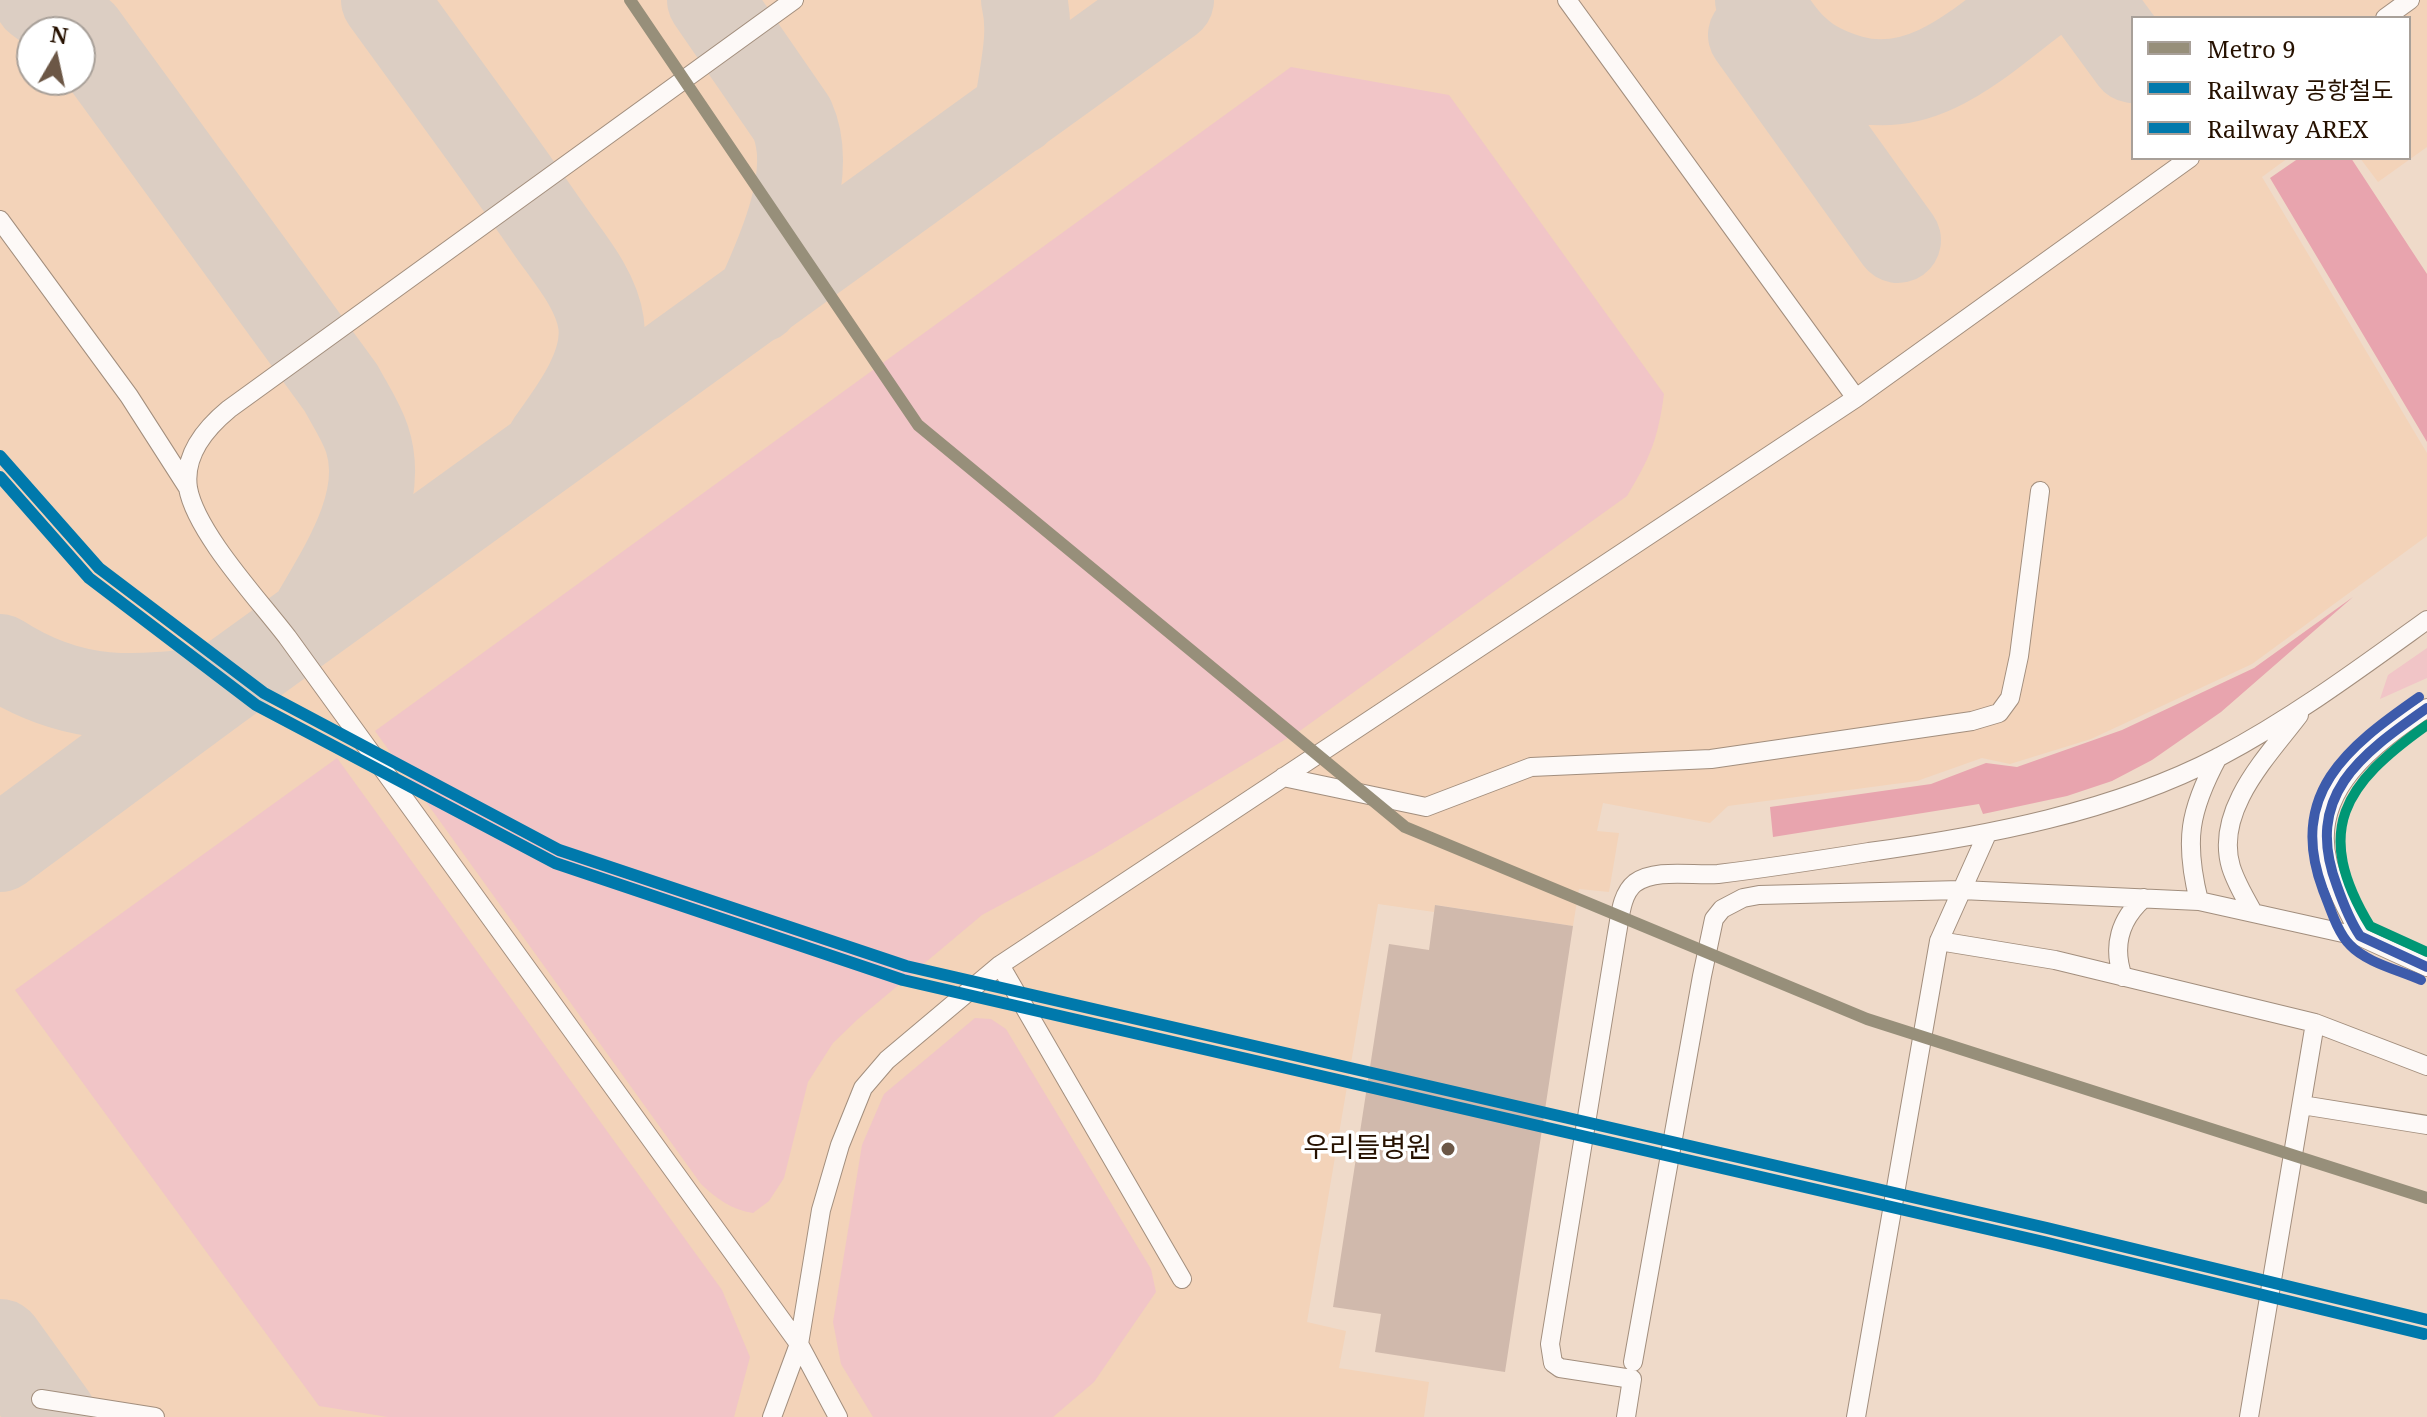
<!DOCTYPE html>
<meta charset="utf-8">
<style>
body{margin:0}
#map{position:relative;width:2427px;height:1417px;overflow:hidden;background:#efdac9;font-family:"Noto Serif","Noto Sans KR",serif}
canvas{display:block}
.legend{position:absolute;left:2131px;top:16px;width:280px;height:144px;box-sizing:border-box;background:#fff;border:2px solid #a8a099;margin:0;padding:10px 14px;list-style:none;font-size:24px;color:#261100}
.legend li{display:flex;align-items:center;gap:16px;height:40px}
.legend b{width:40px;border:2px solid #a8a099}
.north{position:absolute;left:16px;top:16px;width:80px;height:80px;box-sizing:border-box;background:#fff;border:2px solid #a8a099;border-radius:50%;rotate:9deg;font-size:22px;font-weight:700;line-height:32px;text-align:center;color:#261100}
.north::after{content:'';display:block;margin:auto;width:28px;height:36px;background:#6c5746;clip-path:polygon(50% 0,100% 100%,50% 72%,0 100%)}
</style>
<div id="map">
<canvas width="2427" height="1417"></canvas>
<ul class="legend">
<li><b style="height:10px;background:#978f7a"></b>Metro 9</li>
<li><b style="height:10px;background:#0079ac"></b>Railway 공항철도</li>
<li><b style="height:10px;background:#0079ac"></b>Railway AREX</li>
</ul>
<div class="north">N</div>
</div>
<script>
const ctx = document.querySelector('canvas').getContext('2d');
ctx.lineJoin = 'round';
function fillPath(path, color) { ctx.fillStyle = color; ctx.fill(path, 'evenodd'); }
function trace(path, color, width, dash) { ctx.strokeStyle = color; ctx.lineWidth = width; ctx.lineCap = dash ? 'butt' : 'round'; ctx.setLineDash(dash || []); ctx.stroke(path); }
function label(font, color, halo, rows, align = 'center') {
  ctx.font = font + ' "Noto Serif","Noto Sans KR",serif'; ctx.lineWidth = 7; ctx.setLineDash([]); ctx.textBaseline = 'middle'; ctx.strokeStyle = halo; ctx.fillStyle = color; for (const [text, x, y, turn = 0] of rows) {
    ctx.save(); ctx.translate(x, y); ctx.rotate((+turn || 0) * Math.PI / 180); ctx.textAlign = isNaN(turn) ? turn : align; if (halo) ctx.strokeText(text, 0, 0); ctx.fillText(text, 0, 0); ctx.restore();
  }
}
fillPath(new Path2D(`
 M 0,0 L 2427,0 L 2427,147 L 2378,182 L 2360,158 L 2409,158 L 2409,18 L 2133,18 L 2133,158 L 2288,158 L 2262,177 L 2427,453 L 2427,536 L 2252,664 L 2091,739 L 2010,764 L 1982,758 L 1917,781 L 1728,806 L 1710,823 L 1603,803 L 1597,831 L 1619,833 L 1609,892 L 1579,889 L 1573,926 L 1436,905 L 1434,912 L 1378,904 L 1307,1322 L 1346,1331 L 1339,1368 L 1429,1382 L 1424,1417 L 0,1417 ZM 32,32 L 80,32 L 80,80 L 32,80 Z`), '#f3d3b9');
fillPath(new Path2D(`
 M 1291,67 L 1449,95 L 1664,394 C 1658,439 1650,458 1627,496 L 1301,730 L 1093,855 L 982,915 L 858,1019 L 833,1043 L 808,1082 L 784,1178 L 769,1201 L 753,1213 C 732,1210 717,1199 701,1184 L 375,731 Z
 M 2427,648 L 2427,678 L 2380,699 L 2388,675 Z
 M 337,758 L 722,1290 L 750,1357 L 734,1417 L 388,1417 L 319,1406 L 15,990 Z
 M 975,1018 L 991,1019 L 1006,1029 L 1151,1269 L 1156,1292 L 1094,1382 L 1053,1417 L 873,1417 L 841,1364 L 833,1322 L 862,1145 L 884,1094 Z`), '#f1c5c7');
fillPath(new Path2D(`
 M 2299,158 L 2351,158 L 2427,274 L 2427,442 L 2270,178 Z
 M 2353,597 L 2221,712 L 2152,760 L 2112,781 L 2067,796 L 1983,814 L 1979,804 L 1773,837 L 1770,807 L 1931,784 L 1986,763 L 2017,767 L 2122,730 L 2254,668 Z`), '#e8a4ae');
trace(new Path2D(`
 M 37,0 L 83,34 L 341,388 C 350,405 361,421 367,439 C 387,499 344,564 315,614
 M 384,0 C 439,76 495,151 548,228 C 567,256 596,288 601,323 C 607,366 572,411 549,443
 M 710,0 L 792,119 C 816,172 781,250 758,300
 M 1758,0 C 1770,16 1781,36 1796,49 C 1811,64 1830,72 1850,78 C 1924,99 1981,41 2036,0
 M 2089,0 L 2133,60
 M 1751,35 L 1898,240
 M 1017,112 C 1021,75 1033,36 1024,0
 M 0,657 C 74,705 136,700 218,688
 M 0,849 L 218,688 L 1171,0
 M 0,1342 L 54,1417`), '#dccec3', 86);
fillPath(new Path2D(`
 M 1435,905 L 1573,926 L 1505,1372 L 1375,1352 L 1381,1314 L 1333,1307 L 1389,944 L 1429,950 Z`), '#d0b9ac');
const service = new Path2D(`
 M 794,0 L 229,409 C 206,428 183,455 188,488 C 196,533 260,601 288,638 L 799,1344 L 838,1417
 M 1567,0 L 1856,398 L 2190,158
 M 2385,18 L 2410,0
 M 0,220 L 129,396 L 188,488
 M 2218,757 C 2189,811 2184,841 2199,901 L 2361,937 L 2427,967
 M 1283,777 L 1426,807 L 1531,767 L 1711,759 L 1972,721 L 1999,713 L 2010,698 L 2019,656 L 2040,491
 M 1987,834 L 1939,941 L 2055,960 L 2315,1023 L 2427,1066
 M 2253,912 C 2245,898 2236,883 2231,867 C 2214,810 2268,756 2299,715
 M 2361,937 C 2349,913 2335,889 2328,863 C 2309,790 2375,743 2427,708
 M 1000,965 L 1182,1279
 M 2123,977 C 2112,946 2120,919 2144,898
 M 2302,1105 L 2427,1125
 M 1633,1362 L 1702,976 L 1714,919 L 1722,909 L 1743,898 L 1759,895 L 1961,890 L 2199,901
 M 41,1399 L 155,1417
 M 772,1417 L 799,1344 L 821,1210 L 840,1145 L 863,1088 L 887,1060 L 1000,965 L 1856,398
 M 1626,1417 L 1632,1379 L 1560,1368 L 1553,1363 L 1550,1344 L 1617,933 C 1620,918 1621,894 1635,883 C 1656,868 1693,876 1718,874 C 1768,868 1819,860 1869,852 C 1986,836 2113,812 2219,757 C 2293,718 2359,669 2427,620
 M 1856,1417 L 1939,941
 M 2249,1417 L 2315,1023`);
trace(service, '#a28e7d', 20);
trace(service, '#fdf9f7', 18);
trace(new Path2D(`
 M 2427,708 C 2360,755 2303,796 2337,886 C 2343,903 2350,921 2360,936 L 2427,967`), '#3d5bab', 10);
trace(new Path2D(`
 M 2419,697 C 2347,747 2287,794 2323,890 C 2330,907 2337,932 2350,945 C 2367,963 2399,970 2421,980`), '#3d5bab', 10);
trace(new Path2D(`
 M 2427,725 C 2344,784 2312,830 2370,926 L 2427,952`), '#009775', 10);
trace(new Path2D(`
 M 0,456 L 99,568 L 264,693 L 559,850 L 906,966 L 2047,1228 L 2427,1320`), '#0079ac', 12);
trace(new Path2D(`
 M 0,477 L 89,578 L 256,705 L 555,863 L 903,980 L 2044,1242 L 2424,1334`), '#0079ac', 12);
trace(new Path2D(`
 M 630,0 L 918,425 L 1405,827 L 1867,1019 L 2427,1198`), '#978f7a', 12);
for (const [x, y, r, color] of [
 [1448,1149,8,"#6c5746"]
]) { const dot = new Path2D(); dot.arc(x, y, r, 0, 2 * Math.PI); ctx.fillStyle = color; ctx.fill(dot); trace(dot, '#fff', 3); }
label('28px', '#261100', '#fff', [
 ["우리들병원",1432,1149]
], 'right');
</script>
